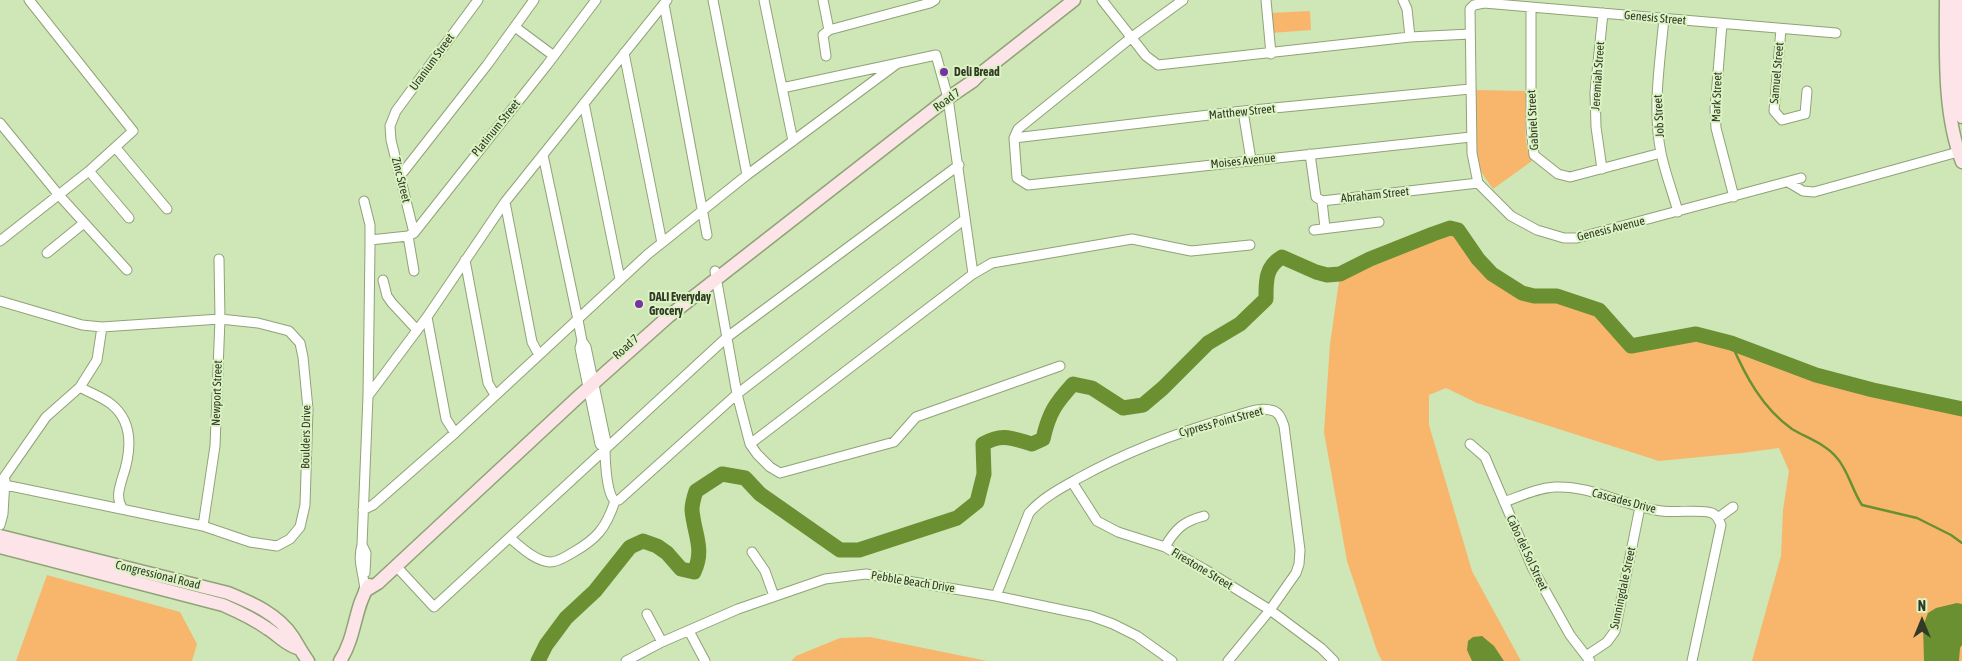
<!DOCTYPE html>
<style>
body{margin:0}
#map{position:relative;width:1962px;height:661px;overflow:hidden;background:#cfe6b7;font-family:"Asap Condensed",sans-serif}
canvas{display:block}
.north{position:absolute;left:1897px;top:596px;width:50px;height:50px;-webkit-text-stroke:4px #dcf3c3;paint-order:stroke;rotate:0deg;font-size:14px;font-weight:700;line-height:20px;text-align:center;color:#313927}
.north::after{content:'';display:block;margin:auto;width:18px;height:22px;background:#313927;clip-path:polygon(50% 0,100% 100%,50% 72%,0 100%)}
</style>
<div id="map">
<canvas width="1962" height="661"></canvas>
<div class="north">N</div>
</div>
<script>
const ctx = document.querySelector('canvas').getContext('2d');
ctx.lineJoin = 'round';
function fillPath(path, color) { ctx.fillStyle = color; ctx.fill(path, 'evenodd'); }
function trace(path, color, width, dash) { ctx.strokeStyle = color; ctx.lineWidth = width; ctx.lineCap = dash ? 'butt' : 'round'; ctx.setLineDash(dash || []); ctx.stroke(path); }
function label(font, color, halo, rows, align = 'center') {
  ctx.font = font + ' "Asap Condensed",sans-serif'; ctx.lineWidth = 4; ctx.setLineDash([]); ctx.textBaseline = 'middle'; ctx.strokeStyle = halo; ctx.fillStyle = color; for (const [text, x, y, turn = 0] of rows) {
    ctx.save(); ctx.translate(x, y); ctx.rotate((+turn || 0) * Math.PI / 180); ctx.textAlign = isNaN(turn) ? turn : align; if (halo) ctx.strokeText(text, 0, 0); ctx.fillText(text, 0, 0); ctx.restore();
  }
}
fillPath(new Path2D(`
 M 1310,11 L 1311,30 L 1271,33 L 1270,13 Z
 M 1476,90 L 1526,91 C 1526,111 1522,144 1532,161 L 1493,189 C 1488,181 1481,174 1479,165 C 1473,142 1476,114 1476,90 Z
 M 1450,228 L 1458,229 L 1478,259 L 1492,274 L 1522,293 L 1534,296 L 1557,296 L 1599,310 L 1631,345 L 1696,334 L 1731,343 L 1816,375 L 1873,390 L 1962,409 L 1962,661 L 1752,661 L 1781,556 L 1783,510 L 1789,471 L 1779,448 L 1742,453 L 1659,461 L 1477,403 L 1446,388 L 1429,395 L 1429,425 L 1472,571 L 1521,661 L 1382,661 L 1377,651 L 1347,561 L 1324,432 L 1330,344 L 1340,274 L 1370,259 Z
 M 47,575 L 180,612 L 197,644 L 192,661 L 16,661 Z
 M 870,637 L 987,661 L 791,661 L 796,656 L 840,638 Z`), '#f8b66c');
fillPath(new Path2D(`
 M 1957,603 L 1962,604 L 1962,645 L 1960,648 L 1959,661 L 1924,661 L 1923,626 L 1928,613 L 1936,608 Z
 M 1482,636 L 1494,646 L 1504,661 L 1472,661 L 1467,650 L 1468,641 L 1473,637 Z`), '#6a9031');
trace(new Path2D(`
 M 1731,343 C 1745,375 1762,408 1792,429 C 1807,438 1826,444 1837,458 C 1848,470 1852,490 1862,505 L 1917,518 L 1951,535 L 1962,543`), '#6a9031', 2.5);
trace(new Path2D(`
 M 538,661 L 546,645 L 566,618 L 595,591 L 630,547 L 643,541 L 657,546 L 667,553 L 681,569 L 694,572 C 705,549 694,534 692,510 C 692,504 694,497 696,491 L 722,474 L 745,478 L 760,494 L 840,550 L 859,550 L 957,518 L 977,502 L 984,474 L 983,444 C 1002,433 1011,438 1032,444 L 1043,439 C 1049,412 1056,403 1073,384 L 1092,388 L 1123,408 L 1143,405 L 1163,388 L 1208,343 L 1240,324 L 1266,299 C 1266,282 1265,267 1282,257 L 1316,272 L 1327,275 L 1340,274 L 1370,259 L 1433,234 L 1450,228 L 1458,230 L 1478,259 L 1492,274 L 1522,293 L 1534,296 L 1557,296 L 1599,310 L 1631,346 L 1696,334 L 1731,343 L 1816,375 L 1873,390 L 1962,409`), '#6a9031', 15);
const street = new Path2D(`
 M 713,0 L 747,175
 M 764,0 L 793,141
 M 823,0 L 829,30
 M 1102,0 L 1146,56 L 1158,65 L 1410,37 L 1470,34
 M 1183,0 L 1132,37 L 1018,129 L 1014,138 L 1017,178 L 1028,185 L 1471,137
 M 1266,0 L 1271,54
 M 1403,0 L 1407,9 L 1410,37
 M 664,4 L 707,235
 M 1531,7 L 1531,127 L 1534,155 L 1558,174 L 1570,177 L 1661,153
 M 1664,18 C 1660,63 1652,109 1661,153 C 1665,173 1673,193 1678,212
 M 1722,24 L 1715,109 L 1716,128 L 1734,197
 M 515,27 L 554,56
 M 1781,29 L 1774,111 L 1782,120 L 1805,114 L 1807,91
 M 624,53 L 662,243
 M 826,56 L 823,35 L 829,30 L 930,3 L 935,0
 M 782,88 L 936,55 L 948,98 L 973,274
 M 584,103 L 620,279
 M 1243,111 L 1251,160
 M 0,123 L 58,194 L 127,270
 M 1014,138 L 1243,111 L 1470,89
 M 116,148 L 167,209
 M 1310,154 L 1316,197 L 1322,201 L 1478,183
 M 543,155 L 578,320 L 582,341 L 580,348 L 582,358 L 600,444 L 605,449
 M 1602,169 L 1596,127 L 1595,92 L 1603,13
 M 89,171 L 129,218
 M 400,176 L 487,65 L 534,0
 M 1801,178 L 1577,238 L 1564,238 L 1537,230 L 1511,216 L 1478,183 L 1472,153 L 1470,9 L 1474,5 L 1484,3 L 1836,33
 M 1788,182 L 1803,191 L 1814,192 L 1958,152
 M 364,201 L 370,225 L 370,246 L 368,396 L 362,545 C 357,561 364,574 365,591
 M 1322,201 L 1325,228
 M 505,202 L 532,342 L 539,355
 M 1314,230 L 1379,222
 M 414,233 L 391,140 L 390,126 L 396,111 L 478,0
 M 408,236 L 414,271
 M 370,240 L 408,236 L 414,233 L 547,65 L 596,0
 M 0,241 L 89,171 L 133,131 L 29,0
 M 47,253 L 84,223
 M 465,260 L 488,383 L 495,395
 M 715,271 L 737,394 L 750,444 L 757,454 L 770,467 L 780,473 L 894,442 L 916,417 L 1060,366
 M 383,280 L 387,296 L 392,303 L 417,330
 M 0,301 L 82,325 L 102,327 L 220,319 L 258,323 L 289,331 L 300,343 L 303,357 L 308,409 L 305,505 L 300,527 L 290,539 L 277,546 L 250,542 L 203,526 L 0,484
 M 427,317 L 446,419 L 455,433
 M 582,341 L 586,347 L 606,442 C 604,453 606,494 615,501 L 619,500 L 737,394 L 965,219
 M 80,387 C 90,393 102,397 111,404 C 135,423 131,453 122,479 C 119,490 116,497 122,508
 M 368,396 L 427,317 L 505,202 L 667,0
 M 750,444 L 973,274 L 992,263 L 1132,239 L 1191,251 L 1250,245
 M 1470,444 L 1485,457 L 1533,569 L 1570,635 L 1590,661
 M 1072,482 L 1097,521 L 1118,532 L 1165,547 L 1204,569 L 1270,610 L 1321,648 L 1334,661
 M 0,483 L 46,417 L 80,387 L 97,360 L 102,327
 M 1504,502 C 1521,496 1537,488 1555,487 C 1591,485 1626,507 1662,511 C 1674,513 1702,509 1712,513 C 1717,515 1719,520 1721,525 L 1692,661
 M 363,510 L 373,505 L 455,433 L 648,254 L 747,175 L 898,63
 M 1718,518 L 1733,507
 M 0,525 L 3,514 L 5,480
 M 203,526 L 215,446 L 220,319 L 219,259
 M 510,538 C 521,547 535,561 550,562 C 558,562 565,557 572,553 C 597,539 606,528 615,501
 M 362,545 L 366,553 L 365,573
 M 1165,547 C 1175,529 1184,521 1204,516
 M 752,552 L 765,571 L 774,596
 M 396,566 L 434,607 L 726,338 L 959,165
 M 996,596 L 1029,513 C 1042,498 1061,488 1079,478 C 1126,452 1176,433 1228,418 C 1241,415 1257,407 1270,410 C 1279,411 1281,418 1284,426 L 1300,550 L 1299,564 L 1296,573 L 1270,610 L 1228,661
 M 647,614 L 662,642
 M 689,631 L 705,661
 M 1586,656 L 1607,642 L 1615,631 L 1640,507
 M 626,661 L 662,642 L 738,609 L 825,579 L 866,574 L 996,596 L 1091,616 L 1113,624 L 1137,636 L 1172,661`);
const secondary = new Path2D(`
 M 1946,0 C 1946,52 1943,113 1962,162
 M 1956,0 L 1956,61 L 1962,117
 M 0,536 L 228,593 C 252,603 278,614 293,637 C 298,645 302,653 308,661
 M 0,547 L 223,605 C 239,612 254,619 268,629 C 279,636 285,644 297,648
 M 365,591 L 378,583 L 577,398 L 669,316 L 948,98 L 973,81 L 980,74 L 1074,0
 M 340,661 C 356,637 354,608 369,585`);
trace(street, '#8fa377', 11);
trace(secondary, '#8fa377', 15);
trace(street, '#fff', 9);
trace(secondary, '#fde4e8', 12);
for (const [x, y, r, color] of [
 [944,72,5,"#7732a5"],
 [639,304,5,"#7732a5"]
]) { const dot = new Path2D(); dot.arc(x, y, r, 0, 2 * Math.PI); ctx.fillStyle = color; ctx.fill(dot); trace(dot, '#dcf3c3', 2); }
label('12px', '#313927', '#dcf3c3', [
 ["Genesis Street",1655,18,5],
 ["Uranium Street",432,62,-54],
 ["Samuel Street",1777,73,-85],
 ["Jeremiah Street",1598,76,-86],
 ["Mark Street",1717,97,-88],
 ["Road 7",947,100,-36],
 ["Matthew Street",1242,112,-6],
 ["Job Street",1659,116,-93],
 ["Gabriel Street",1533,120,-93],
 ["Platinum Street",496,128,-51],
 ["Moises Avenue",1243,161,-6],
 ["Zinc Street",401,180,76],
 ["Abraham Street",1375,195,-6],
 ["Genesis Avenue",1611,229,-14],
 ["Road 7",626,347,-42],
 ["Newport Street",217,393,-88],
 ["Cypress Point Street",1221,422,-15],
 ["Boulders Drive",306,437,-89],
 ["Cascades Drive",1624,501,15],
 ["Cabo del Sol Street",1527,553,65],
 ["Firestone Street",1202,569,31],
 ["Congressional Road",158,575,14],
 ["Pebble Beach Drive",913,582,9],
 ["Sunningdale Street",1623,588,-78]
]);
label('bold 12px', '#313927', '#dcf3c3', [
 ["Deli Bread",954,72],
 ["DALI Everyday",649,297],
 ["Grocery",649,311]
], 'left');
</script>
